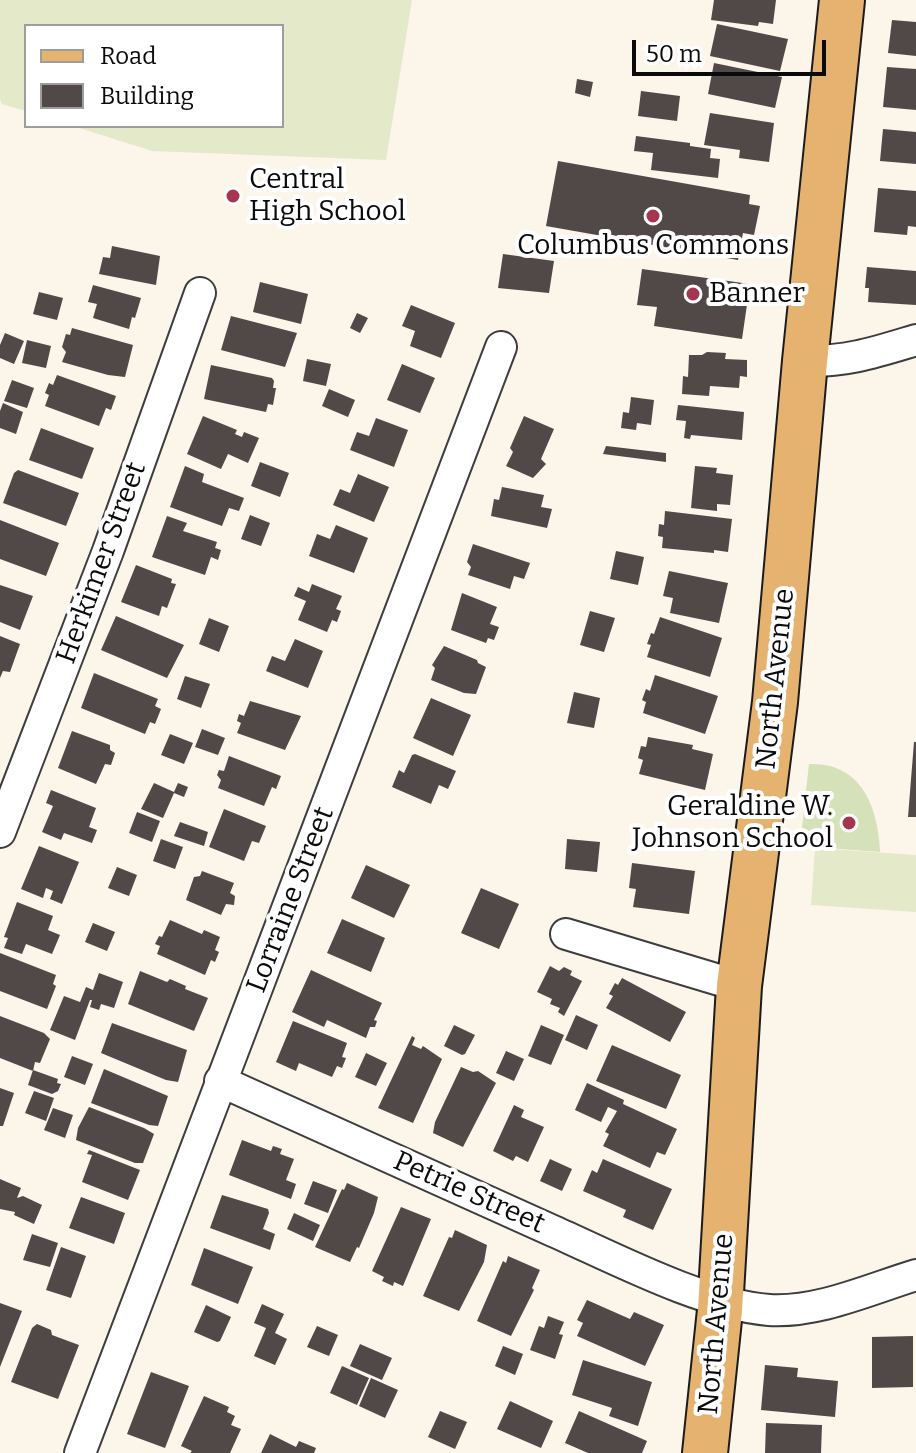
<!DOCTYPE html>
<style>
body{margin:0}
#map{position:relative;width:916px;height:1453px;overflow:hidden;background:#fcf5e9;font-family:Bitter,serif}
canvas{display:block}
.legend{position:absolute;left:24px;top:24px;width:260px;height:104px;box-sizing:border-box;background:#fff;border:2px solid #9d9d9d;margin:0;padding:10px 14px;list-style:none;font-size:24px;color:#0a0a0a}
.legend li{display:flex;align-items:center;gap:16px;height:40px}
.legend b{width:40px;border:2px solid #9d9d9d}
.scale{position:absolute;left:632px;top:40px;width:194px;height:36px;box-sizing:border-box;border:4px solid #0a0a0a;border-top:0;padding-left:10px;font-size:24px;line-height:28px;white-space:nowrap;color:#0a0a0a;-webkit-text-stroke:6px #fff;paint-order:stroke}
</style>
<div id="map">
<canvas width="916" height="1453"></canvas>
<ul class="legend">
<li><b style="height:10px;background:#e5b270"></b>Road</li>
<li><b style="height:22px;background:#504948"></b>Building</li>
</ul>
<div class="scale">50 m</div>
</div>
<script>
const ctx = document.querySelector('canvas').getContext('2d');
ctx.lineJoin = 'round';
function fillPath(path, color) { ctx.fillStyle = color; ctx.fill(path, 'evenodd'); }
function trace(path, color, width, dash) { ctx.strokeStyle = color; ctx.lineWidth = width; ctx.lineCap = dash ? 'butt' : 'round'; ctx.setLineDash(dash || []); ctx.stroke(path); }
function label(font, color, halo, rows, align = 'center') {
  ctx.font = font + ' Bitter,serif'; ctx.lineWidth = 8; ctx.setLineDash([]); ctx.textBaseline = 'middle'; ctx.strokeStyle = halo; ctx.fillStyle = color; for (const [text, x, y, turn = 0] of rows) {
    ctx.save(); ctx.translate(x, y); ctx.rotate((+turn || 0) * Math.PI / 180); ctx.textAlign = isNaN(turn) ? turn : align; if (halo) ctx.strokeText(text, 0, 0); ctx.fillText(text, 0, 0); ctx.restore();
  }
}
fillPath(new Path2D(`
 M 809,764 C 862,762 878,808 880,852 L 800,846 Z`), '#d5e1b8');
fillPath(new Path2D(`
 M 0,0 L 412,0 L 386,160 L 152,151 L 73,126 L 282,126 L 282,26 L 26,26 L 26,111 L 2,104 L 0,99 Z
 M 815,848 L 916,855 L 916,912 L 811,905 Z`), '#e4e9c9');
fillPath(new Path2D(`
 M 714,0 L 776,0 L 773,24 L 759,22 L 758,26 L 711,20 Z
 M 892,20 L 916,22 L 916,56 L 888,53 Z
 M 717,24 L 788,39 L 780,71 L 710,56 Z
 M 714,63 L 782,77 L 775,108 L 708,94 Z
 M 887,67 L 916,69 L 916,110 L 883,107 Z
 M 577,79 L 593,82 L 590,97 L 575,93 Z
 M 641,91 L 680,96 L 677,121 L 638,116 Z
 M 710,113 L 774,123 L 769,162 L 739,158 L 740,150 L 704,145 Z
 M 883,129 L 916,132 L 916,164 L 880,161 Z
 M 636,136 L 690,143 L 690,146 L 711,149 L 710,158 L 720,159 L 718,178 L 651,170 L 653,153 L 634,151 Z
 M 558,161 L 750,195 L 749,204 L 760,206 L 754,235 L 743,233 L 738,260 L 546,226 Z
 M 878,188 L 916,191 L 916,227 L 908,226 L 907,235 L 874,232 Z
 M 112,246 L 160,256 L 156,285 L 99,274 L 103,257 L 110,258 Z
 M 503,254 L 554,261 L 549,293 L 498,288 Z
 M 867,267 L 916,271 L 916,305 L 868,302 L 869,288 L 865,288 Z
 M 642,269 L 750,284 L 742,339 L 654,326 L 657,307 L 637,305 Z
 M 260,282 L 308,294 L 301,324 L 253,312 Z
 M 93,285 L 141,298 L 135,318 L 132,317 L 129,329 L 93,318 L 97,304 L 88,302 Z
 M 39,292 L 63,298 L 57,320 L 33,314 Z
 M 411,305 L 455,323 L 441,358 L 410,346 L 415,331 L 402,326 Z
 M 357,313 L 368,318 L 360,333 L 350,328 Z
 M 231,316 L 297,333 L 285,367 L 221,350 Z
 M 72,328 L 133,345 L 125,377 L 108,375 L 62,362 L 66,352 L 62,347 L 66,334 L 70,335 Z
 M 5,333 L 24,341 L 14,364 L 0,358 L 0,345 Z
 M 27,340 L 51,346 L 46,368 L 22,363 Z
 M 707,352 L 726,353 L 725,359 L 747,360 L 747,377 L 740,376 L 739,388 L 710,386 L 709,396 L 682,394 L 683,376 L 688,377 L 689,355 L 702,355 Z
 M 307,359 L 331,364 L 326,386 L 303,381 Z
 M 402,364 L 435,378 L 420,413 L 387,400 Z
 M 211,365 L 272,378 L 274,381 L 273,388 L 276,388 L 273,405 L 268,404 L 266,412 L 204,399 Z
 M 57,375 L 116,396 L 111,410 L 106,408 L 99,426 L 45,406 L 49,395 L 45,393 L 49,383 L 53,385 Z
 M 12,380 L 34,388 L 27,408 L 4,401 Z
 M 329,389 L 355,400 L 348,417 L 322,406 Z
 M 631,397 L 654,400 L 651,425 L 637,423 L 636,430 L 621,428 L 623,412 L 629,413 Z
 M 3,403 L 23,412 L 16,434 L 0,428 L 0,411 Z
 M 678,405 L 744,412 L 742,440 L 691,435 L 690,439 L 684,438 L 686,421 L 676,420 Z
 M 203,416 L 237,430 L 235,434 L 242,437 L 244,432 L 259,438 L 248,463 L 228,454 L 221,469 L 187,454 Z
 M 524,416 L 554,429 L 541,459 L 546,464 L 533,478 L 506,466 L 513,452 L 510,448 Z
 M 376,418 L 408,430 L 394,467 L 350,450 L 357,432 L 369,436 Z
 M 41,428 L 94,448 L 82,479 L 29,460 Z
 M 606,446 L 666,453 L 666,462 L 603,454 Z
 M 260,462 L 289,473 L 280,497 L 251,486 Z
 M 185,466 L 204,474 L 202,482 L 244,498 L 239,511 L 229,508 L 222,526 L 170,507 Z
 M 695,466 L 717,468 L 716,473 L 733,475 L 730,505 L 717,504 L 717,511 L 691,508 Z
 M 18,470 L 79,493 L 66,526 L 3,503 L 14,473 Z
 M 358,474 L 389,487 L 374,522 L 333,505 L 340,489 L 350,493 Z
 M 502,487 L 544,495 L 541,507 L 552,509 L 547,528 L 491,516 L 494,499 L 499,500 Z
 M 665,511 L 732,519 L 728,552 L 714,550 L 714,553 L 662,548 L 663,537 L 658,536 L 659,524 L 664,525 Z
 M 250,515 L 270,523 L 261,546 L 241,539 Z
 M 167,516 L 187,523 L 183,531 L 217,542 L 215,548 L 221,550 L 218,560 L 211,557 L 205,575 L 152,557 Z
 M 0,520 L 59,543 L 46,576 L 0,559 Z
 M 336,525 L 368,538 L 354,573 L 309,556 L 317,534 L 330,539 Z
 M 473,544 L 530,563 L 524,579 L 514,576 L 510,589 L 468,575 L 471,567 L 467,562 Z
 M 616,551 L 644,557 L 638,585 L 610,579 Z
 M 136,565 L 172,579 L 171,583 L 176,584 L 167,608 L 162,606 L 159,616 L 121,602 Z
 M 669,571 L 728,583 L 719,623 L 670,613 L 673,598 L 663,596 Z
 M 312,584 L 342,596 L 336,609 L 341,611 L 337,622 L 332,620 L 327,632 L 298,620 L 306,601 L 294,596 L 298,587 L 309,592 Z
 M 0,585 L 33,596 L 20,630 L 0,622 Z
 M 462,593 L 497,607 L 490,624 L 499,627 L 494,640 L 488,638 L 486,643 L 451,630 Z
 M 590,611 L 615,618 L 604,652 L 580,645 Z
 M 116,616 L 184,645 L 167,678 L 101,650 Z
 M 660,617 L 722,638 L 710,677 L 647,657 L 651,645 L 647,644 L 651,633 L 654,634 Z
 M 209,618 L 229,626 L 219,652 L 199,644 Z
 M 0,636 L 20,644 L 10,672 L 3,671 L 0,678 Z
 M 295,639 L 323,651 L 308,688 L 266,671 L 272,656 L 285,661 Z
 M 444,646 L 477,660 L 478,663 L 486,667 L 476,694 L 464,693 L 431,680 L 435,668 L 432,665 Z
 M 94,673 L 158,699 L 155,706 L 161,709 L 155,724 L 150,722 L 145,734 L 81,708 Z
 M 655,675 L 718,696 L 705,734 L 643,713 L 646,702 L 642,700 L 646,689 L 650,691 Z
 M 185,676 L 210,684 L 201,708 L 177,699 Z
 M 574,692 L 600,698 L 594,728 L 567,723 Z
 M 431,698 L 471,715 L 453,756 L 413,738 Z
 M 250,701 L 301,716 L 285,750 L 237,733 L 241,723 L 237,721 L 239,714 L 244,716 Z
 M 202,729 L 225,738 L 218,755 L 195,747 Z
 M 72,731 L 110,745 L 110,750 L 115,753 L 111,765 L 105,764 L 96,784 L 58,768 Z
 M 170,734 L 193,743 L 184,764 L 161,755 Z
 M 648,737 L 693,745 L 692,749 L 713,754 L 705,790 L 639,774 L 643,760 L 638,758 L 641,746 L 646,747 Z
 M 914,742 L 916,742 L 916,817 L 908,817 Z
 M 415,754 L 456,771 L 448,789 L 439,785 L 431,804 L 392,787 L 399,770 L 404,773 L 412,755 Z
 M 229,756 L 281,776 L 276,789 L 272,787 L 264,806 L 218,788 L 221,780 L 217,775 L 219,770 L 224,771 Z
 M 154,783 L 174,792 L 178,783 L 188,787 L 184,797 L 174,793 L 163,818 L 141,809 Z
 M 51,790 L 96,808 L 89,827 L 97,830 L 92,843 L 64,833 L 61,840 L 42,832 L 53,806 L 46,803 Z
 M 224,809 L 266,826 L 259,843 L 252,841 L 244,861 L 209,847 Z
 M 137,812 L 160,821 L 152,842 L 129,833 Z
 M 180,822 L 208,832 L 204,846 L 174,836 Z
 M 161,839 L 183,847 L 175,869 L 153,861 Z
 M 567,839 L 600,842 L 597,872 L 565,869 Z
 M 39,846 L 79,862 L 62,904 L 50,899 L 53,891 L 46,888 L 43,898 L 21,889 Z
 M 632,863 L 695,871 L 689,914 L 633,907 L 636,889 L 629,888 Z
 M 366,865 L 410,885 L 394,918 L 351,898 Z
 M 117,867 L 137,875 L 129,896 L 108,888 Z
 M 202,871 L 234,883 L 230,893 L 235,896 L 234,905 L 226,904 L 221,915 L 186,900 L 194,877 L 200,876 Z
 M 481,888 L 519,904 L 499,949 L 461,933 Z
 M 17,902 L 53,916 L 48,930 L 60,935 L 52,954 L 26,944 L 22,954 L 4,948 L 8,938 L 4,937 Z
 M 342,919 L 385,938 L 371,972 L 327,953 Z
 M 170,920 L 202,934 L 204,930 L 220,937 L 215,950 L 219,952 L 215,962 L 211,960 L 205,975 L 157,954 L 160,946 L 155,944 L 159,936 L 162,937 Z
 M 93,923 L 115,932 L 107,951 L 85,942 Z
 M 0,953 L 56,975 L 53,984 L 56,986 L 47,1009 L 0,991 Z
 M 550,966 L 559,971 L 564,967 L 572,971 L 570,975 L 582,981 L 564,1016 L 558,1012 L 560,1008 L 550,1004 L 552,999 L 537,992 Z
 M 311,970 L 382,1003 L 374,1020 L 377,1021 L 375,1027 L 370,1027 L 366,1038 L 327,1020 L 324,1027 L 292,1012 Z
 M 140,971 L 167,982 L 170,979 L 186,986 L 185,989 L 208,998 L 194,1031 L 128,1004 Z
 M 99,973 L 123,982 L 114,1008 L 101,1004 L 99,1010 L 90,1007 L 92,1000 L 90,1000 L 75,1040 L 50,1030 L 64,996 L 80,1002 L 86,987 L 93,990 Z
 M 622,978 L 686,1012 L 670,1042 L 606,1008 L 613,996 L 609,994 L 615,983 L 618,985 Z
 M 576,1015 L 598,1025 L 587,1050 L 565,1040 Z
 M 0,1016 L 44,1033 L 50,1039 L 40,1063 L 35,1062 L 33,1071 L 0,1058 Z
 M 293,1021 L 347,1043 L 342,1057 L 346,1058 L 342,1068 L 337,1066 L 332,1077 L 299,1063 L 296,1071 L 276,1062 Z
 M 112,1023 L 187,1050 L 178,1082 L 166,1080 L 101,1053 Z
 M 454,1025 L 475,1035 L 465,1054 L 462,1055 L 444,1046 Z
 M 541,1025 L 564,1035 L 551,1065 L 528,1056 Z
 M 412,1036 L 415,1038 L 412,1045 L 421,1049 L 423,1046 L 442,1059 L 413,1123 L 378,1108 Z
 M 612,1045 L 681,1075 L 666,1109 L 596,1081 Z
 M 506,1051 L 524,1059 L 514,1081 L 496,1073 Z
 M 366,1053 L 387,1063 L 376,1086 L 355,1077 Z
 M 72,1056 L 93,1064 L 85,1085 L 64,1077 Z
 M 461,1067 L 473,1072 L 478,1071 L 496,1083 L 463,1147 L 433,1133 L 435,1122 Z
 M 104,1069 L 168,1096 L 158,1126 L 149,1125 L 91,1103 Z
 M 33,1070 L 58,1079 L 57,1083 L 61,1084 L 58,1091 L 52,1094 L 28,1085 Z
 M 587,1083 L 624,1100 L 623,1104 L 677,1129 L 665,1155 L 657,1152 L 650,1168 L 603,1146 L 609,1134 L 605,1132 L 617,1111 L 608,1107 L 601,1122 L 575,1110 Z
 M 0,1088 L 14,1093 L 3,1126 L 0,1126 Z
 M 34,1091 L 54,1098 L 46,1121 L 25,1113 Z
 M 514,1105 L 524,1110 L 521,1117 L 544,1127 L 528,1162 L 516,1156 L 513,1161 L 493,1151 Z
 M 89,1107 L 144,1128 L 154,1134 L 143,1163 L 135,1163 L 76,1140 L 78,1128 Z
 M 53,1108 L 73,1115 L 65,1138 L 44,1130 Z
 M 242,1140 L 271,1151 L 273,1146 L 282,1149 L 280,1154 L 294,1159 L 286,1180 L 296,1184 L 291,1199 L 229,1175 Z
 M 89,1150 L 140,1170 L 128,1200 L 82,1182 L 92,1155 L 87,1154 Z
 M 550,1159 L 572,1169 L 562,1191 L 540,1181 Z
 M 603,1159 L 672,1189 L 653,1230 L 623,1217 L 626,1210 L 583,1191 L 592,1170 L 597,1173 Z
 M 0,1179 L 21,1188 L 17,1198 L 23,1196 L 42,1205 L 34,1224 L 14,1215 L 15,1212 L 0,1209 Z
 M 313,1181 L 337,1190 L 328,1213 L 304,1204 Z
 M 347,1183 L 378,1197 L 374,1213 L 359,1248 L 357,1247 L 350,1262 L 315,1247 L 342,1189 L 344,1190 Z
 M 222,1195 L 268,1209 L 269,1213 L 263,1229 L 275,1234 L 270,1250 L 210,1228 Z
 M 81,1197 L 125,1213 L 114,1244 L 69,1228 Z
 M 401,1207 L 431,1219 L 403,1286 L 394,1282 L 393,1286 L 382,1281 L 384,1277 L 372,1271 Z
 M 294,1213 L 320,1225 L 313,1241 L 287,1229 Z
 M 455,1230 L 487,1245 L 484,1262 L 459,1311 L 423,1296 L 449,1237 L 452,1238 Z
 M 32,1234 L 58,1243 L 50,1267 L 23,1260 Z
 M 61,1247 L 86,1256 L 71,1298 L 46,1290 Z
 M 204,1248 L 253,1267 L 238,1304 L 191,1285 Z
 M 508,1256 L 540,1270 L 532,1288 L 534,1290 L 511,1336 L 477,1321 L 503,1261 L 506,1263 Z
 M 587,1300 L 630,1319 L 634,1312 L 664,1325 L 645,1366 L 577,1336 L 583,1323 L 577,1320 Z
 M 0,1303 L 22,1311 L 0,1367 Z
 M 262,1304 L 284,1314 L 275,1333 L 287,1339 L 275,1365 L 254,1356 L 266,1328 L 254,1323 Z
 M 206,1305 L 231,1317 L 220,1341 L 217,1342 L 194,1332 Z
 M 548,1316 L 564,1322 L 559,1334 L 563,1335 L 555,1359 L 530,1350 L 539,1326 L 544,1328 Z
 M 37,1324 L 51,1330 L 52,1335 L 79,1345 L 58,1399 L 11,1382 L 32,1328 Z
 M 317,1326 L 338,1335 L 329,1356 L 307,1347 Z
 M 913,1336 L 913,1387 L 872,1388 L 872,1337 Z
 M 360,1344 L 392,1358 L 382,1380 L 350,1366 Z
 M 503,1346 L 523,1354 L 515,1375 L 495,1366 Z
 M 583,1360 L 652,1382 L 638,1426 L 609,1416 L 612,1408 L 572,1395 Z
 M 765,1365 L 798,1368 L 797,1377 L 838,1381 L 835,1417 L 761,1410 Z
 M 342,1366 L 369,1378 L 357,1405 L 330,1393 Z
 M 151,1372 L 189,1386 L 165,1448 L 127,1434 Z
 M 371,1378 L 398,1390 L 385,1418 L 359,1406 Z
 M 204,1396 L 229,1407 L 227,1412 L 235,1416 L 231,1425 L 241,1429 L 230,1453 L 190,1453 L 192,1451 L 181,1446 Z
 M 510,1401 L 553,1421 L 541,1448 L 497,1429 Z
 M 440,1411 L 467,1422 L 455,1449 L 428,1437 Z
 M 579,1411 L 647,1441 L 642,1453 L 588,1453 L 565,1443 Z
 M 766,1423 L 822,1425 L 821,1453 L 765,1453 Z
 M 270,1434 L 296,1447 L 299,1441 L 316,1448 L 314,1453 L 261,1453 Z`), '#504948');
const street = new Path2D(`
 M 805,361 C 847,362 876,352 916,340
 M 0,832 L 108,551 L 200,293
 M 566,934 L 739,986
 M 220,1081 C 331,1131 442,1181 553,1231 C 614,1258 703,1305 769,1310 C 818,1313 870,1289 916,1275
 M 80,1453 C 220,1084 363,716 501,347`);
const primary = new Path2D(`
 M 705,1453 L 720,1310 L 739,986 L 775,702 L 805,361 L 842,0`);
trace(street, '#3d3d3d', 34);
trace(primary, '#1b1b1b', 48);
trace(street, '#fff', 30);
trace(primary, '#e5b270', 44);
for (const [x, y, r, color] of [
 [233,196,8,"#a53650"],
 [653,216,8,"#a53650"],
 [693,294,8,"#a53650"],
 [849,823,8,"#a53650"]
]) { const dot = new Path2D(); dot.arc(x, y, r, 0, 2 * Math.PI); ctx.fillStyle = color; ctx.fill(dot); trace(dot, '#fff', 3); }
label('28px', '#0a0a0a', '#fff', [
 ["Central",249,180],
 ["High School",249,212],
 ["Columbus Commons",653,246,"center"],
 ["Banner",709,294],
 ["Geraldine W.",833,807,"right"],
 ["Johnson School",833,839,"right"]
], 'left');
label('28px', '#0a0a0a', '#fff', [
 ["Herkimer Street",102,563,-70],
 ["North Avenue",776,679,-84],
 ["Lorraine Street",291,900,-69],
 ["Petrie Street",469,1193,24],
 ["North Avenue",717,1324,-85]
]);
</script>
